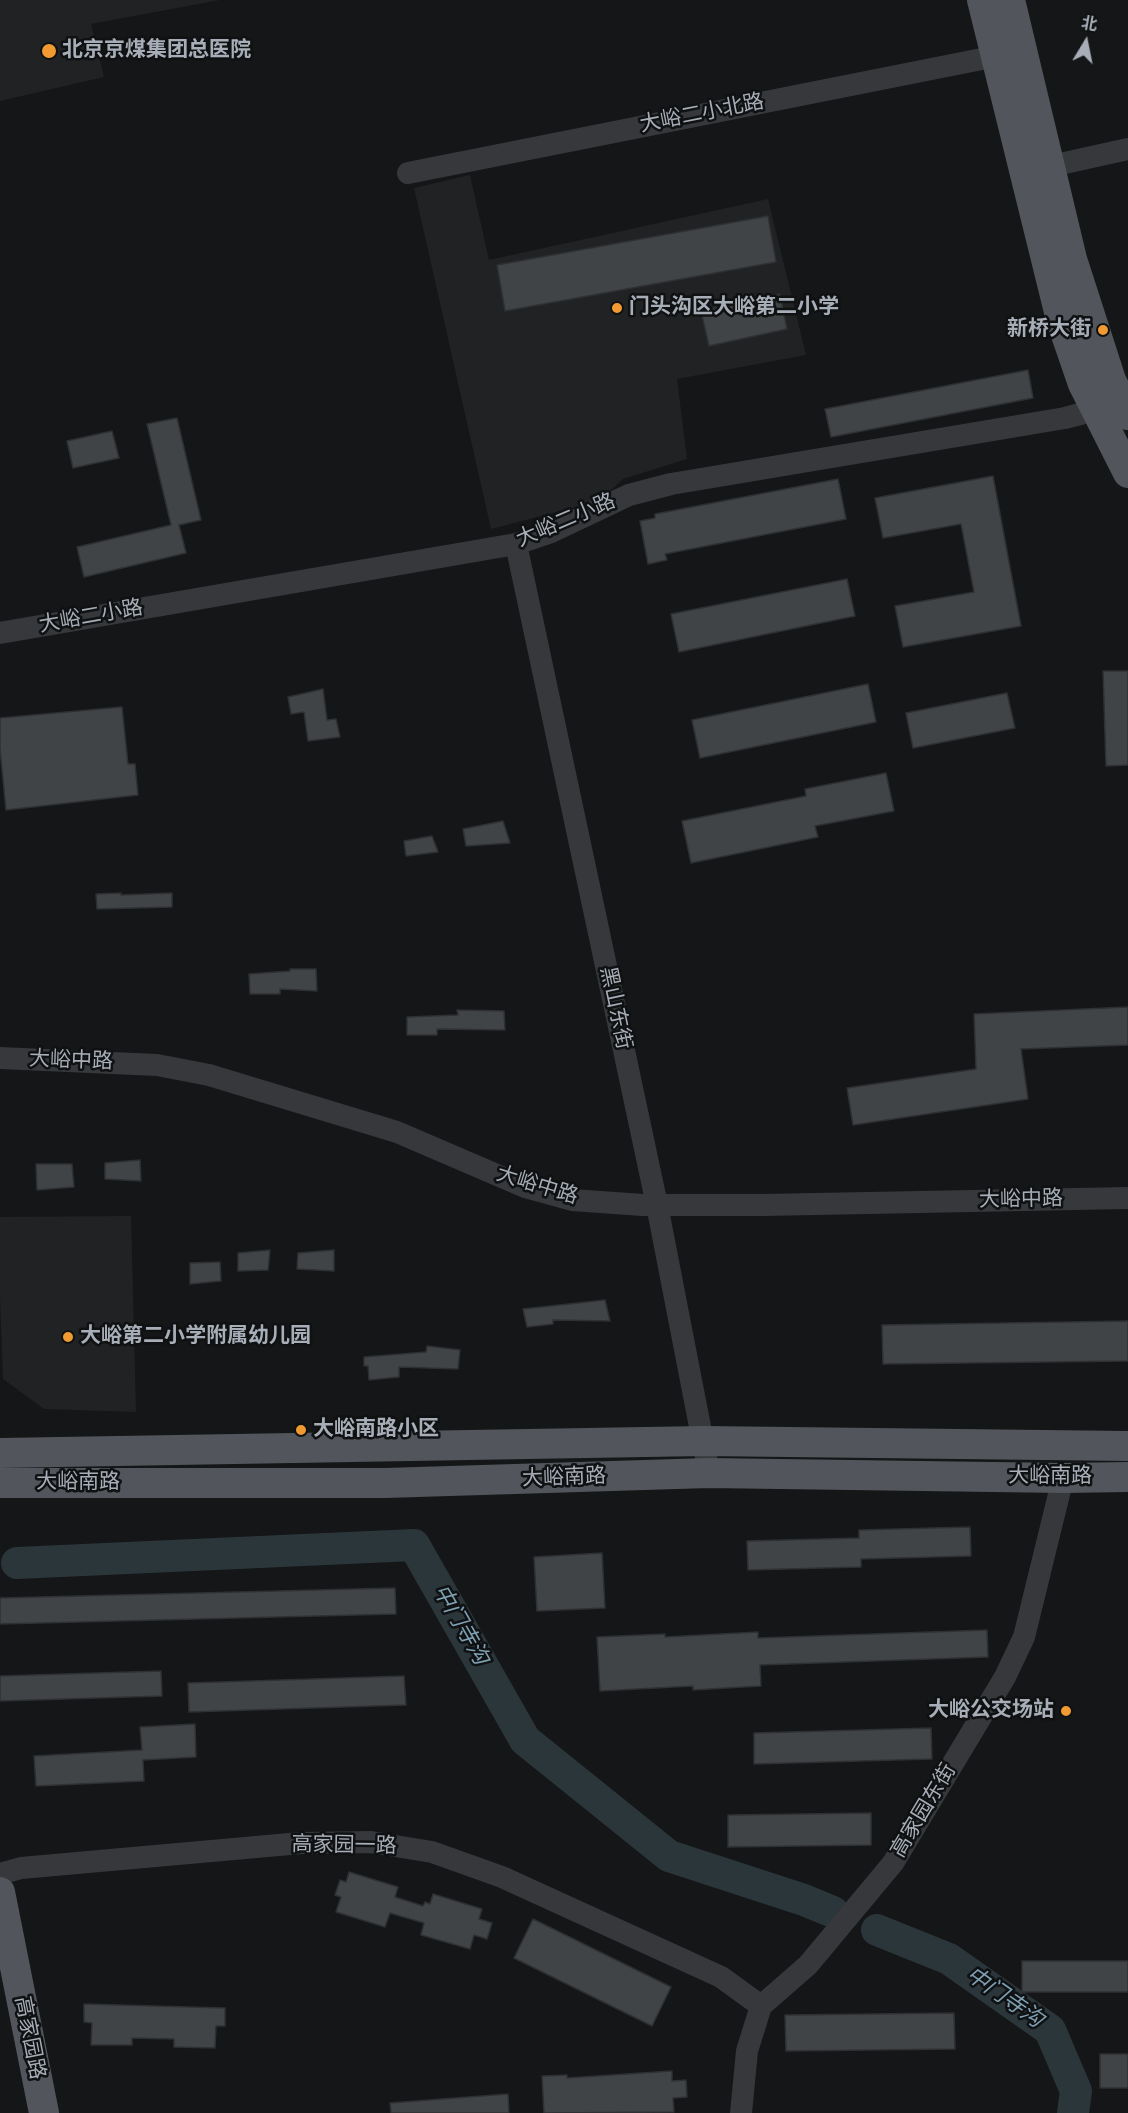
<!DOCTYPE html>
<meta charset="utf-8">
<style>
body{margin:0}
#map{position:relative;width:1128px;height:2113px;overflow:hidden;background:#151617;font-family:"DejaVu Sans","Noto Sans SC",sans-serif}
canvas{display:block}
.north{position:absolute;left:1056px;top:12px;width:60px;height:60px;-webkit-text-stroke:4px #101112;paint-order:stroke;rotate:10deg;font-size:16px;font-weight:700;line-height:24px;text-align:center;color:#a7aeb7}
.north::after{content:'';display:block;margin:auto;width:21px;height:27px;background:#a7aeb7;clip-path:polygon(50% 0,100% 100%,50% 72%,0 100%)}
</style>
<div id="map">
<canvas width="1128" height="2113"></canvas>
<div class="north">北</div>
</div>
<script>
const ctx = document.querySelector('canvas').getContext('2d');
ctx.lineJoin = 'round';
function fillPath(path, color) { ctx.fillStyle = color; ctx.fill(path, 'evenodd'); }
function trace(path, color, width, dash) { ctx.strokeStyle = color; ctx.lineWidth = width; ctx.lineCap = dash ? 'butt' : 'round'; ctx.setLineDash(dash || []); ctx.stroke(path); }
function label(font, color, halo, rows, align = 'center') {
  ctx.font = font + ' "DejaVu Sans","Noto Sans SC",sans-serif'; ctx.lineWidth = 5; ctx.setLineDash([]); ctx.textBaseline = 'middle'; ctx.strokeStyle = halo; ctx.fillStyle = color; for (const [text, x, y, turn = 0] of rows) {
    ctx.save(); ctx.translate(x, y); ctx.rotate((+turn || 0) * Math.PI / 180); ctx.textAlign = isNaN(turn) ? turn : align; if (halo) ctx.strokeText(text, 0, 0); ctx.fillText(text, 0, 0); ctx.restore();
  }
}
fillPath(new Path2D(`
 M 0,0 L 220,0 L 91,24 L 104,77 L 0,101 Z
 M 470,175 L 489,260 L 768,199 L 806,355 L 677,379 L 687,459 L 623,479 L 609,492 L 591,503 L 491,529 L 414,188 Z
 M 131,1216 L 136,1412 L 44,1409 L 3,1379 L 0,1296 L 0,1217 Z`), '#212224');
trace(new Path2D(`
 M 17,1563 L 414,1545 L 525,1740 L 669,1856 L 804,1900 L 833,1912
 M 877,1930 L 949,1959 L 1050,2030 L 1076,2091 L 1073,2113`), '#2b363b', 32);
const building = new Path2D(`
 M 768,216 L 776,262 L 505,311 L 497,265 Z
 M 780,294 L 787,329 L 709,346 L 701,311 Z
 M 1028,370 L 1033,398 L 831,437 L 825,409 Z
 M 177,418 L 201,520 L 179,525 L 186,553 L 84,577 L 77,547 L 171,525 L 147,424 Z
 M 112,431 L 119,458 L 73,468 L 67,441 Z
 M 993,476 L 1021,626 L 903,647 L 895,606 L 974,592 L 961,524 L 883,538 L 875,498 Z
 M 838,479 L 846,519 L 665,554 L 667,560 L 648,564 L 640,521 L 655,518 L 655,514 Z
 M 847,579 L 855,616 L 679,652 L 671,614 Z
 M 1103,671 L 1128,671 L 1128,765 L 1106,766 Z
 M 868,684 L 876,722 L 700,758 L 692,720 Z
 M 323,689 L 327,720 L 336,719 L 340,737 L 308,741 L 304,712 L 291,714 L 288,697 Z
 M 1007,693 L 1015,728 L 913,748 L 906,713 Z
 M 122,707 L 128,764 L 135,764 L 138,795 L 6,810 L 0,749 L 0,718 Z
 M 886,773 L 894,811 L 815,826 L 818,837 L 691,863 L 682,821 L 806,796 L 805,789 Z
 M 503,821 L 510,843 L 466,846 L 463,829 Z
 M 432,836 L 438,852 L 406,856 L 404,841 Z
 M 121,893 L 121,895 L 172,893 L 172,907 L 97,909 L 96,894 Z
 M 290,969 L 316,969 L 317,991 L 280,989 L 280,994 L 250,994 L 249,974 L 290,971 Z
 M 1128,1007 L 1128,1045 L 1021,1049 L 1028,1099 L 853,1125 L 847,1088 L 976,1069 L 974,1014 Z
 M 457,1010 L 504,1011 L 505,1030 L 437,1029 L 437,1035 L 407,1035 L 407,1017 L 458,1015 Z
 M 140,1160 L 141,1181 L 105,1179 L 105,1163 Z
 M 36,1164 L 72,1164 L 74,1187 L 37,1190 Z
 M 270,1250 L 268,1270 L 238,1271 L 238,1253 Z
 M 334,1250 L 334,1271 L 297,1269 L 298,1253 Z
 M 220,1262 L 221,1281 L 190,1284 L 190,1263 Z
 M 605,1300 L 610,1321 L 553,1320 L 553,1324 L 527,1327 L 523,1309 Z
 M 1128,1321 L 1128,1361 L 883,1364 L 882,1325 Z
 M 427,1346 L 460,1350 L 458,1369 L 399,1367 L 399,1377 L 369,1380 L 368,1366 L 364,1366 L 364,1357 L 426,1352 Z
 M 970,1527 L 971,1556 L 861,1559 L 861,1567 L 748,1570 L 747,1541 L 859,1538 L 859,1530 Z
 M 602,1553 L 605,1608 L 537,1611 L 534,1557 Z
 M 395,1588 L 396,1614 L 0,1624 L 0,1598 Z
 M 987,1630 L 988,1657 L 760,1665 L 761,1686 L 693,1690 L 693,1686 L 600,1691 L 597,1637 L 665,1634 L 665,1637 L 758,1632 L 758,1638 Z
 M 161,1671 L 162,1696 L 0,1701 L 0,1676 Z
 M 404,1676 L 406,1705 L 189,1712 L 188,1683 Z
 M 195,1724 L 196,1757 L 143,1760 L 144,1781 L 36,1786 L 34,1756 L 142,1750 L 140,1727 Z
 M 931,1728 L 932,1759 L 754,1764 L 754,1733 Z
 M 871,1813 L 871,1845 L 728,1847 L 728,1815 Z
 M 349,1872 L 398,1887 L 395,1897 L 423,1906 L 425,1902 L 430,1904 L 433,1894 L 482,1909 L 479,1919 L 492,1923 L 487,1939 L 474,1935 L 470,1949 L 421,1935 L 424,1923 L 390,1913 L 385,1927 L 336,1912 L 341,1897 L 335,1895 L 340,1880 L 346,1882 Z
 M 533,1919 L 671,1987 L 652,2026 L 514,1958 Z
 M 1022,1961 L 1128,1961 L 1128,1992 L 1022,1992 Z
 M 84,2004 L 225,2008 L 225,2026 L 216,2026 L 215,2048 L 174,2047 L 174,2039 L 132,2038 L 132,2045 L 91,2045 L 92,2023 L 84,2022 Z
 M 954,2013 L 955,2049 L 786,2051 L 785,2015 Z
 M 1100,2054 L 1128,2054 L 1128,2088 L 1100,2088 Z
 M 672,2071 L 672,2081 L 686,2080 L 687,2097 L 673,2098 L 674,2112 L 544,2113 L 542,2076 L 567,2075 L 567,2078 Z
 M 508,2094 L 509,2113 L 391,2113 L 390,2103 Z`);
fillPath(building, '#414447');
trace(building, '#2f3033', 1.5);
trace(new Path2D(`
 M 1051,166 L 1128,149
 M 408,173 L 997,56
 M 516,544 L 657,1205 L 709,1473
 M 0,633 L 516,544 L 551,532 L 629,495 L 671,484 L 1065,418 L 1095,410
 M 0,1058 L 157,1065 L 209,1075 L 397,1132 L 525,1187 L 572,1200 L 643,1205 L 763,1205 L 1128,1198
 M 0,1874 L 21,1868 L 301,1843 L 371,1842 L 432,1852 L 502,1877 L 721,1977 L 761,2006
 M 741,2113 L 747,2051 L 761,2006 L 808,1965 L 893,1863 L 1005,1677 L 1024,1637 L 1063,1478`), '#36383c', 22);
trace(new Path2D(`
 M 982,0 L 1061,320 L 1083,384 L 1128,473
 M 1010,0 L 1072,259 L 1111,380 L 1128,415
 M 0,1453 L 704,1441 L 1128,1446
 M 0,1483 L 385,1483 L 709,1473 L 1063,1478 L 1128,1477
 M 0,1892 L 44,2113`), '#52555b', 30);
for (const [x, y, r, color] of [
 [49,51,8,"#f29a32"],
 [617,308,6,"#f29a32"],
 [1103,330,6,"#f29a32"],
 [68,1337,6,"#f29a32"],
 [301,1430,6,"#f29a32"],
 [1066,1711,6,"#f29a32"]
]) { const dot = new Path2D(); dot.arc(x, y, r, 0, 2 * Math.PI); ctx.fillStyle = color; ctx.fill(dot); trace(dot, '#101112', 2); }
label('bold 21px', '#a7aeb7', '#101112', [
 ["北京京煤集团总医院",62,51],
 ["门头沟区大峪第二小学",629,308],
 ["新桥大街",1091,330,"right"],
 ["大峪第二小学附属幼儿园",80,1337],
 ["大峪南路小区",313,1430],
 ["大峪公交场站",1054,1711,"right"]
], 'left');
label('21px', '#a7aeb7', '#101112', [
 ["大峪二小北路",702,114,-11],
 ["大峪二小路",566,521,-23],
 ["大峪二小路",91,617,-10],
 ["黑山东街",615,1008,78],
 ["大峪中路",71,1061,2],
 ["大峪中路",537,1186,17],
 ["大峪中路",1021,1200,-1],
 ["大峪南路",1050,1477],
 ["大峪南路",564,1478,-2],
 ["大峪南路",78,1483],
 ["高家园东街",924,1811,-59],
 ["高家园一路",344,1846,1],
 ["高家园路",29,2038,79]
]);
label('italic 22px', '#7ea0b3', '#101112', [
 ["中门寺沟",460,1625,60],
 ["中门寺沟",1004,1998,35]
]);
</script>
